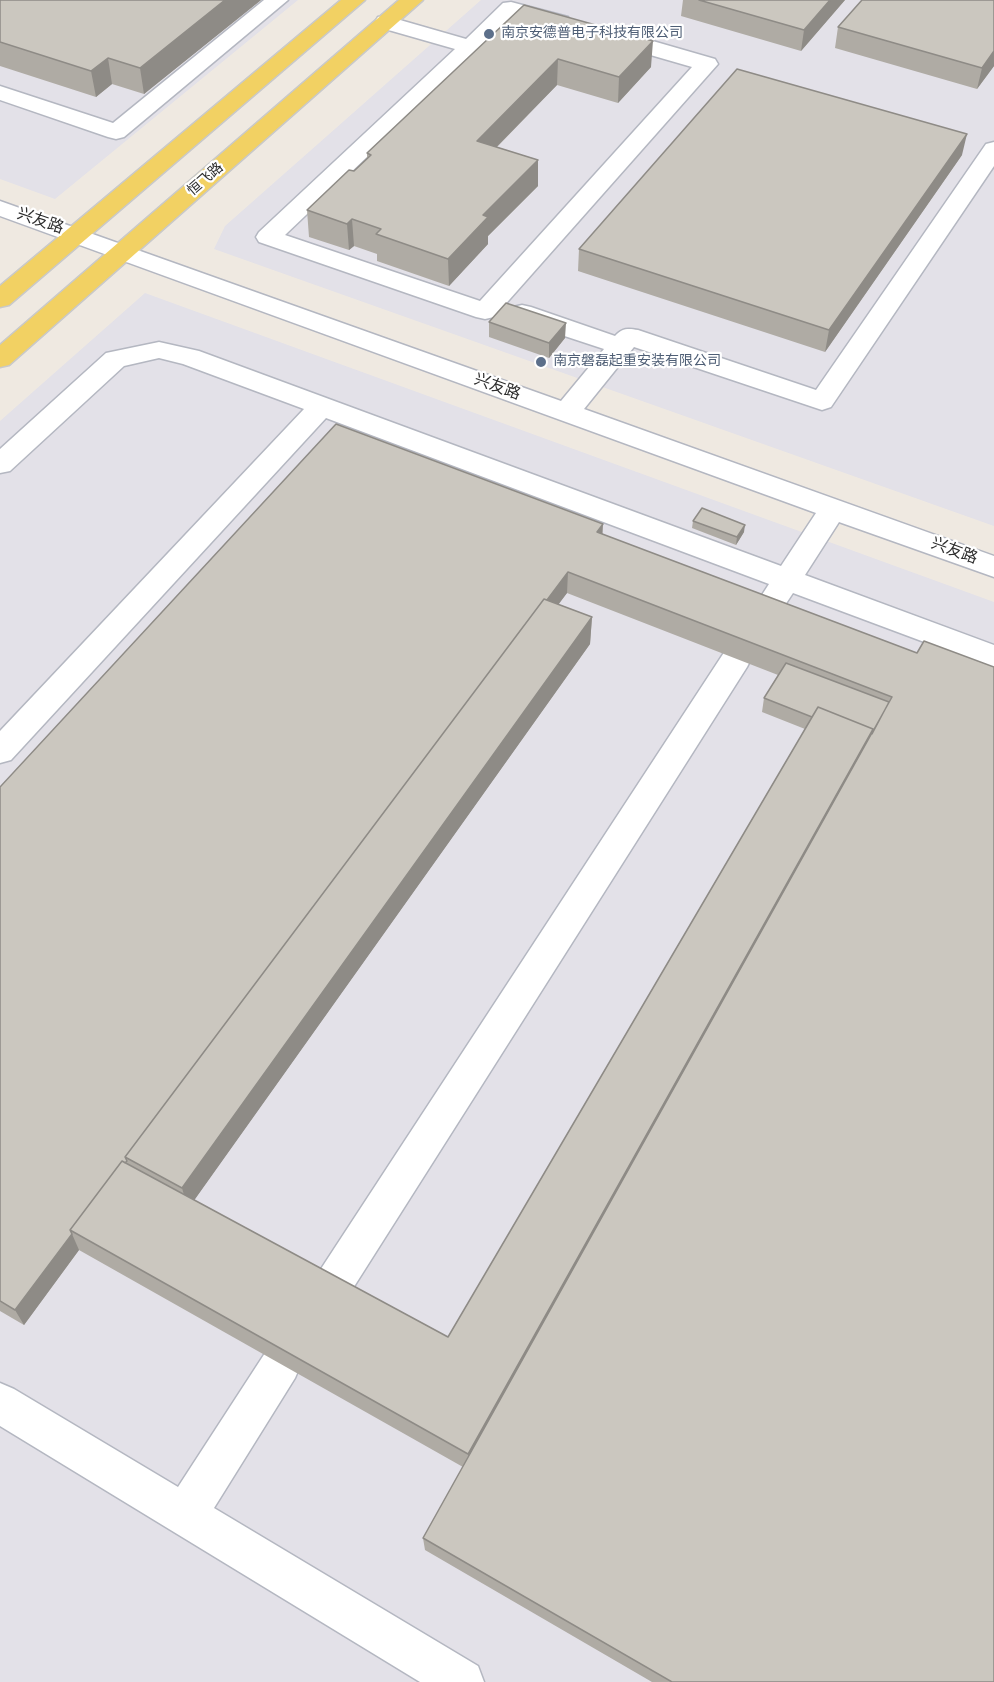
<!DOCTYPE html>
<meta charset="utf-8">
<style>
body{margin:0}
canvas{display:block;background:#efe9e1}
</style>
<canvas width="994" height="1682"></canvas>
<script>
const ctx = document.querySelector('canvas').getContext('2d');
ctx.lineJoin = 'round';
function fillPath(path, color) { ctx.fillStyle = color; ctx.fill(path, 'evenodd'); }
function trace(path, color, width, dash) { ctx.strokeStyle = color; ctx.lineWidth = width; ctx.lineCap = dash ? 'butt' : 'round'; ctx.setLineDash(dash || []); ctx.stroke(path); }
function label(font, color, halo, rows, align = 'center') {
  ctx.font = font + ' "Source Sans 3","Noto Sans SC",sans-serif'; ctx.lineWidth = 4.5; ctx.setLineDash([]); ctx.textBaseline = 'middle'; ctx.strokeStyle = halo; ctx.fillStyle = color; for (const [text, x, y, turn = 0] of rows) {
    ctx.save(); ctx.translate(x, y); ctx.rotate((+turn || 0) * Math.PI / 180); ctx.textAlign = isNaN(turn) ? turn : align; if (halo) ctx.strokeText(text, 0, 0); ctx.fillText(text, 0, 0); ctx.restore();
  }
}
fillPath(new Path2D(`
 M 0,0 L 298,0 L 55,199 L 0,179 Z
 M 481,0 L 994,0 L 994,526 L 214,249 L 225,226 Z
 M 145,293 L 994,602 L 994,1682 L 0,1682 L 0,421 Z`), '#e3e1e8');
const minor = new Path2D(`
 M 264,0 L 288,0 L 124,137 L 116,139 L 108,137 L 0,100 L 0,86 L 113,123 Z
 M 511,2 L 568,17 L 571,22 L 568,27 L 560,28 L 515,16 L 285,235 L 480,301 L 692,67 L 602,41 L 599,36 L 602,31 L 610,29 L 618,31 L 715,59 L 718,64 L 494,317 L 485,319 L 476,317 L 259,242 L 256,237 L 259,232 L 455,49 L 378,27 L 375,22 L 378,17 L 386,16 L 466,39 L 503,3 Z
 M 994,142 L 994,166 L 831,407 L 822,410 L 813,407 L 634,347 L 584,409 L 994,556 L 994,577 L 839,522 L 805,575 L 994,645 L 994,668 L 793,593 L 785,605 L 775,609 L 765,605 L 760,598 L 769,584 L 326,418 L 11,760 L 0,763 L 0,731 L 304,409 L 183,364 L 159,358 L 124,366 L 10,471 L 0,473 L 0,449 L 106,353 L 159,342 L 199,351 L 781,566 L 816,513 L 0,216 L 0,201 L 561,401 L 604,349 L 513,319 L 509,313 L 513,307 L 522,305 L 531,307 L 615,336 C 622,328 628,328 638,330 L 816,390 L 986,144 Z
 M 736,648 L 747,651 L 751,659 L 747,667 L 343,1304 L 329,1310 L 315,1304 L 309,1291 L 315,1278 L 725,651 Z
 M 281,1344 L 295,1350 L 301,1364 L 295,1378 L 214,1508 L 478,1666 L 484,1682 L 420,1682 L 0,1426 L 0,1383 L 14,1389 L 178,1487 L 267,1350 Z`);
const major = new Path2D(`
 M 341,0 L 365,0 L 9,305 L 0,307 L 0,286 Z
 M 399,0 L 423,0 L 9,365 L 0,367 L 0,345 Z`);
trace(minor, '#b4b7c1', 3);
trace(major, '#c9c9c9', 3);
fillPath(minor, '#fff');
fillPath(major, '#f2d163');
fillPath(new Path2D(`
 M 0,0 L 261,0 L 144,94 L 112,84 L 96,97 L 0,66 Z
 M 683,0 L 845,0 L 801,51 L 681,16 Z
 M 994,0 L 994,66 L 977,89 L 835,48 L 838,27 Z
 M 524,5 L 651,67 L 618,103 L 557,85 L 497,147 L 538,160 L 538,186 L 488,236 L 488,244 L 449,286 L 377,261 L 377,254 L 354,246 L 349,250 L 309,237 L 307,210 L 354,171 L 367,158 L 367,153 Z
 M 962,155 L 825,352 L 578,271 L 579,249 Z
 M 489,322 L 565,338 L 549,358 L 489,337 Z
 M 693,521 L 744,532 L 736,545 L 692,528 Z
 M 602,534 L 917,653 L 994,1682 L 652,1682 L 425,1550 L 423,1538 L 463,1467 L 79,1250 L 24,1325 L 0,1311 L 0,787 ZM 567,593 L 778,675 L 764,698 L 762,712 L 805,729 L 448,1337 L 194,1200 L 590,644 L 592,617 L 558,604 Z`), '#afaba4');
fillPath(new Path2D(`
 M 225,0 L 261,0 L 144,94 L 140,68 Z
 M 830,0 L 845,0 L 801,51 L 804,30 Z
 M 653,41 L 651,67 L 618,103 L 619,77 Z
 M 994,51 L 994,66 L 977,89 L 982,68 Z
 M 108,58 L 112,84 L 96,97 L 91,71 Z
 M 558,59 L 557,85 L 477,167 L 477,141 Z
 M 967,134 L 962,155 L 825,352 L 829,330 Z
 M 538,160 L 538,186 L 488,236 L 488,244 L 449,286 L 448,259 L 483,215 Z
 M 352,219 L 354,246 L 349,250 L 347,224 Z
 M 566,323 L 565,338 L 549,358 L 549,343 Z
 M 603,524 L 602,545 L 597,532 Z
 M 745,525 L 744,532 L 736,545 L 737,537 Z
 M 568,572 L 567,593 L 142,1166 L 128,1159 Z
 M 592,617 L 590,644 L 188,1209 L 182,1188 Z
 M 873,729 L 870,740 L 469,1470 L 468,1454 Z
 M 72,1234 L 79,1250 L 24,1325 L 15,1310 Z`), '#8e8b86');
const building = new Path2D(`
 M 0,0 L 225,0 L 140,68 L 108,58 L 91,71 L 0,42 Z
 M 699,0 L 830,0 L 804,30 Z
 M 862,0 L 994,0 L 994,51 L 982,68 L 838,27 Z
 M 524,5 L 653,41 L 619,77 L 558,59 L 477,141 L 538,160 L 483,215 L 488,217 L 448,259 L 376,234 L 381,229 L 352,219 L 347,224 L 307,210 L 349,170 L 354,171 L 371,155 L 367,153 Z
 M 737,69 L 967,134 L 829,330 L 579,249 Z
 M 506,303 L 566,323 L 549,343 L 489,322 Z
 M 336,424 L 603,524 L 597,532 L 917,653 L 924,641 L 994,667 L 994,1682 L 672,1682 L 423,1538 L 892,697 L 568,572 L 547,600 L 544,599 L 125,1157 L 127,1161 L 125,1163 L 122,1161 L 70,1230 L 72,1234 L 15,1310 L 0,1301 L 0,787 Z
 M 702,508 L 745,525 L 737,537 L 693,521 Z
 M 544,599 L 592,617 L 182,1188 L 125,1157 Z
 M 786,663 L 889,702 L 872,734 L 873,729 L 818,707 L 812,717 L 764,698 Z
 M 818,707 L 873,729 L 468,1454 L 70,1230 L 122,1161 L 448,1337 Z`);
fillPath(building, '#cbc7bf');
trace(building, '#8e8b86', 1.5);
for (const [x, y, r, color] of [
 [489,34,6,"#5c6f8a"],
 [541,362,6,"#5c6f8a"]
]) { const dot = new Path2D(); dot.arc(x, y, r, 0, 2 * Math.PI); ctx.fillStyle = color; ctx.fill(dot); trace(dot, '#fff', 2); }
label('14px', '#4e5e75', '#fff', [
 ["南京安德普电子科技有限公司",501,34],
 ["南京磐磊起重安装有限公司",553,362]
], 'left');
label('14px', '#2e2e2e', '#fff', [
 ["恒飞路",206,180,-41]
]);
label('16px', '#2e2e2e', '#fff', [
 ["兴友路",40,222,19],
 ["兴友路",497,388,20],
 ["兴友路",954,552,20]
]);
</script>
